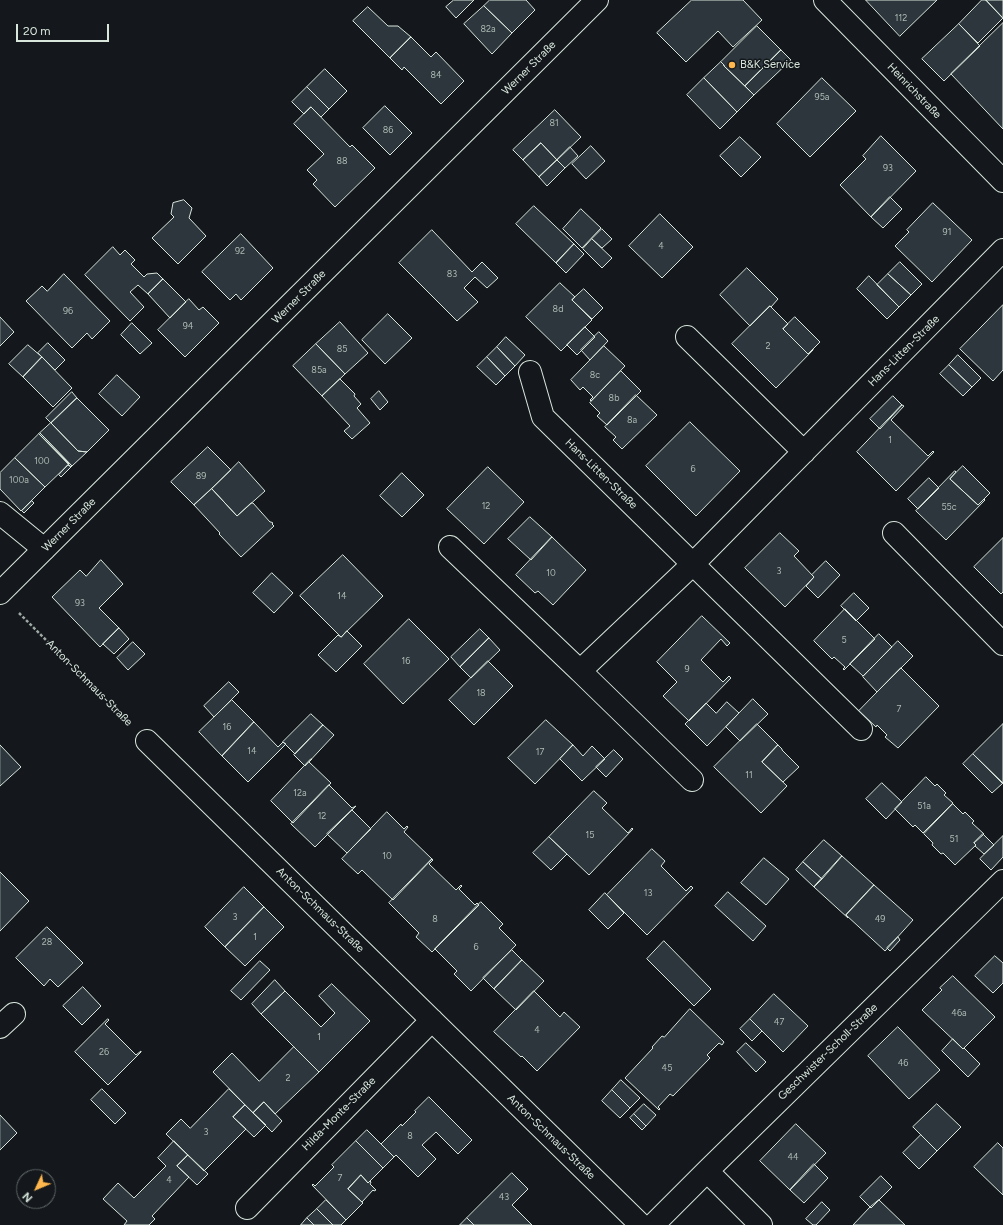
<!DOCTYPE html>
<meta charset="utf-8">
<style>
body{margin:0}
#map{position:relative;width:1003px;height:1225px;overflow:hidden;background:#14181c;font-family:Figtree,sans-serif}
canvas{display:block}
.north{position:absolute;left:16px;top:1169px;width:40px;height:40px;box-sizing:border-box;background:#14181c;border:1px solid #626a69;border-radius:50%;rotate:226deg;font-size:11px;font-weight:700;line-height:16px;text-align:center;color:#d8e6dc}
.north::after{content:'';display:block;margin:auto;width:14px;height:18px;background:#ffb74d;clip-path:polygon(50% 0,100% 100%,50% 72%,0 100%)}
.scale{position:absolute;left:16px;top:24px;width:93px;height:18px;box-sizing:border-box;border:2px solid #d8e6dc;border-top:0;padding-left:5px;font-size:12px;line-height:14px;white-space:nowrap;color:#d8e6dc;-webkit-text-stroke:3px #14181c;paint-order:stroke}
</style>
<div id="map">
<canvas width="1003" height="1225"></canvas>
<div class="north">N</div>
<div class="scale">20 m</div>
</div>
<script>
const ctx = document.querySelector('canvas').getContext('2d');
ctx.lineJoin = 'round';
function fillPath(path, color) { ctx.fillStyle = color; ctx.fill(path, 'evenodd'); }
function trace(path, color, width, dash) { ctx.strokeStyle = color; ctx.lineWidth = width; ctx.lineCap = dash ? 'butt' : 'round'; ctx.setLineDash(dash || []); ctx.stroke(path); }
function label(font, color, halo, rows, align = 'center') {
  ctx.font = font + ' Figtree,sans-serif'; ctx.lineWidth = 3; ctx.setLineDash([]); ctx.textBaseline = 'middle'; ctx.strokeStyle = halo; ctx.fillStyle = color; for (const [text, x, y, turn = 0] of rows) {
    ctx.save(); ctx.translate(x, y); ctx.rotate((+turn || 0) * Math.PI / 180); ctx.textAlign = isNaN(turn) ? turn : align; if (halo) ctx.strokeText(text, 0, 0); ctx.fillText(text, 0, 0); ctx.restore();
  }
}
const building = new Path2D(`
 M 454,0 L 474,0 L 456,18 L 446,7 Z
 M 490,0 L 526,0 L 535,10 L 512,33 L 484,6 Z
 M 692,0 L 743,0 L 762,20 L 733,47 L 718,31 L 686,62 L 657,33 Z
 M 866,0 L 937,0 L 900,36 Z
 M 982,0 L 986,0 L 1003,18 L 978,43 L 959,24 Z
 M 986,0 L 1003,0 L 1003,18 Z
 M 484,6 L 512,33 L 492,54 L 464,24 Z
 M 368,7 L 388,26 L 398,26 L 411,37 L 390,58 L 353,21 Z
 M 1003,23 L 1003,129 L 951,74 Z
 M 959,24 L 980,46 L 944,81 L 922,59 Z
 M 757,26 L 781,50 L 745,86 L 724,66 L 724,65 L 721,62 Z
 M 411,37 L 431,57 L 436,52 L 464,81 L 441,104 L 404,67 L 402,70 L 390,58 Z
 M 781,50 L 791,60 L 754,95 L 745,86 Z
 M 721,62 L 724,65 L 724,66 L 754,95 L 737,112 L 704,78 Z
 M 325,69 L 347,91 L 329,109 L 307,87 Z
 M 704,78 L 737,112 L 720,129 L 687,95 Z
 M 822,78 L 856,111 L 810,157 L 777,124 Z
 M 307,87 L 329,109 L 321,117 L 311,107 L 304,114 L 292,102 Z
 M 385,106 L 412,133 L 390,155 L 363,128 Z
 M 311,107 L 350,147 L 352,145 L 375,168 L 335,207 L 313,184 L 317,180 L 307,170 L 324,154 L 294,124 Z
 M 555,110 L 581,137 L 557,160 L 541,143 L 523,160 L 513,150 Z
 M 881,136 L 916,171 L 871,217 L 840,185 L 866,159 L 863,156 Z
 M 740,137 L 761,157 L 741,177 L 720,156 Z
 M 541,143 L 557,160 L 539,177 L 523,160 Z
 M 591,146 L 605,161 L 586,179 L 572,164 Z
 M 570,147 L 578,156 L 565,168 L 557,160 Z
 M 557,160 L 565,168 L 547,186 L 539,177 Z
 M 890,197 L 902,209 L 883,228 L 871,217 Z
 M 184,200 L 192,208 L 189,218 L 206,236 L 178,264 L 152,238 L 174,217 L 171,214 L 173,203 Z
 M 933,203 L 972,240 L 932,282 L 895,246 L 909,232 L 907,230 Z
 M 534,206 L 574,244 L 556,263 L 516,224 Z
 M 581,209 L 601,228 L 582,248 L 563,229 Z
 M 660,214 L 693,247 L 662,278 L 629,246 Z
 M 602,229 L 612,239 L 602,248 L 592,239 Z
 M 432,230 L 472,272 L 482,262 L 498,278 L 487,288 L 475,277 L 464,288 L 478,302 L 457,321 L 399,263 Z
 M 241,234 L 273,268 L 241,300 L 236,294 L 230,300 L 202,272 Z
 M 592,239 L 612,258 L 602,268 L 583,249 Z
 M 574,244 L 584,254 L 566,273 L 556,263 Z
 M 113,247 L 120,255 L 125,250 L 135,260 L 131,264 L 144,277 L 147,274 L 157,273 L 163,279 L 148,294 L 138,285 L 130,292 L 144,307 L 130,321 L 85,275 Z
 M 900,262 L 922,284 L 911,295 L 888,274 Z
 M 747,268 L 778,299 L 771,307 L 770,306 L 750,326 L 720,295 Z
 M 64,274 L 110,321 L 92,339 L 87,333 L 72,348 L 26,301 L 42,286 L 47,291 Z
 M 888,274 L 911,295 L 899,307 L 877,285 Z
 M 869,276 L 899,307 L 887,319 L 857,289 Z
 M 163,279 L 186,302 L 170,318 L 148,294 Z
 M 560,283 L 575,297 L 572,300 L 592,320 L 561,351 L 526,317 Z
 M 584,289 L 603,308 L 592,319 L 572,300 Z
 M 189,299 L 199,310 L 203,307 L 219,323 L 185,357 L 158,330 Z
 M 1003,305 L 1003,370 L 993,381 L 960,349 Z
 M 770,306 L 788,324 L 783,329 L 808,354 L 813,349 L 813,350 L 776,388 L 732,344 Z
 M 388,314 L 412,338 L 385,364 L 362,340 Z
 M 0,317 L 14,332 L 0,346 Z
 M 795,317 L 820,342 L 808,354 L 783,329 Z
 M 340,322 L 368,353 L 345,374 L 316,344 Z
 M 132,323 L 152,343 L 140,354 L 121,335 Z
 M 585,327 L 595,337 L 577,355 L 567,345 Z
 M 599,332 L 608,341 L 590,360 L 581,350 Z
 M 506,337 L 525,355 L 515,366 L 497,347 Z
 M 48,343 L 65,360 L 55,370 L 38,353 Z
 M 316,344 L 345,374 L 322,396 L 293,366 Z
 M 28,345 L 42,357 L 23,377 L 9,364 Z
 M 604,346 L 625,366 L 591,401 L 590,400 L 593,397 L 583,387 L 580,390 L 571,380 Z
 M 497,347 L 515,366 L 505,376 L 487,357 Z
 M 958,355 L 981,378 L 972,387 L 949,365 Z
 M 42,357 L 72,388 L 53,407 L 23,377 Z
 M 487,357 L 505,376 L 496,385 L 477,367 Z
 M 949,365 L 972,387 L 963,396 L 940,374 Z
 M 621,371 L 641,391 L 607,425 L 597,416 L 600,413 L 590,403 Z
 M 117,375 L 140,397 L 122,416 L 99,394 Z
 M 340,379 L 355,394 L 354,396 L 361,404 L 357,408 L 370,423 L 352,439 L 344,431 L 350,426 L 322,396 Z
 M 379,391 L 388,402 L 380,410 L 371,399 Z
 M 72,392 L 77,398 L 51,423 L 46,418 Z
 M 636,395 L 657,415 L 622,449 L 613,440 L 616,437 L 605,427 Z
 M 893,396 L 902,405 L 880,429 L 870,419 Z
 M 77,398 L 109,430 L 87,452 L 78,451 L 51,423 Z
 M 902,405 L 904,406 L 891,420 L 928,456 L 933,451 L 934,452 L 896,491 L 857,452 Z
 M 690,422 L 740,471 L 696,516 L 646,466 Z
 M 51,423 L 78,451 L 87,452 L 72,466 L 40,433 Z
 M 40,433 L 72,466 L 71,467 L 39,434 Z
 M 39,434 L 69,464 L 45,487 L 15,458 Z
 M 208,447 L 231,470 L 194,505 L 171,482 Z
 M 15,458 L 45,487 L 21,511 L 0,489 L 0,473 Z
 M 239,462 L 265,491 L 237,516 L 212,489 Z
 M 68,465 L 71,467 L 61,477 L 59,475 Z
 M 963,466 L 990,493 L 978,505 L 950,479 Z
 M 488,467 L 524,502 L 484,544 L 447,509 Z
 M 955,471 L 956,472 L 950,479 L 978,505 L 984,499 L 985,500 L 946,540 L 916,511 Z
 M 402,473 L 424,495 L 402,517 L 380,496 Z
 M 929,478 L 939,488 L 918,509 L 908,499 Z
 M 212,489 L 237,516 L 251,503 L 253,503 L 270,522 L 271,522 L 273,523 L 272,524 L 274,526 L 241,557 L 219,534 L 220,533 L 194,505 Z
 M 32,501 L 34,503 L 24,513 L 22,511 Z
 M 530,517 L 552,537 L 531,560 L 508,539 Z
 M 780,533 L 799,551 L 794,556 L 814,577 L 785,607 L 745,568 Z
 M 552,537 L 586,570 L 553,605 L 538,591 L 535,593 L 516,575 Z
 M 1003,538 L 1003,592 L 1001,594 L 974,567 Z
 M 343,555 L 383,596 L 341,637 L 300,596 Z
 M 101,560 L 123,584 L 99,608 L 119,628 L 100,647 L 52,597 L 80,570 L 86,576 Z
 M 826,561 L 840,575 L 818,598 L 806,586 L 814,577 L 812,575 Z
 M 272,573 L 293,593 L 274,613 L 253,593 Z
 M 854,593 L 869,608 L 856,621 L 841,606 Z
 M 845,609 L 875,639 L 844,670 L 843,669 L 845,667 L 834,657 L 832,659 L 814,641 Z
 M 702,616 L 730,643 L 727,646 L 721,639 L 701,660 L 723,682 L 729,676 L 731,678 L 689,721 L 663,696 L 677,682 L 657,662 Z
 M 409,619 L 449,659 L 403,704 L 364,664 Z
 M 119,628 L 129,639 L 114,654 L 103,644 Z
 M 480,629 L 489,638 L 460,667 L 451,657 Z
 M 347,631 L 362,646 L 336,672 L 318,655 L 338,635 L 341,637 Z
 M 879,634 L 892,647 L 863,676 L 850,664 Z
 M 489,638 L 500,650 L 471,678 L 460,667 Z
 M 898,641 L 913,656 L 877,692 L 863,677 Z
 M 133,642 L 145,654 L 128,670 L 117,658 Z
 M 488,661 L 513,686 L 474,725 L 449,700 Z
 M 901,668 L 939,706 L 898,748 L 885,737 L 887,735 L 877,725 L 876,727 L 859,711 Z
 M 229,682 L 239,692 L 214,717 L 204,706 Z
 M 753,699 L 768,714 L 740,741 L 726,727 Z
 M 232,700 L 254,722 L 222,756 L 199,732 Z
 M 727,702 L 739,713 L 707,746 L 685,724 L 706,703 L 716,713 Z
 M 311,714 L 323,725 L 295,754 L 283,742 Z
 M 546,720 L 573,745 L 535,784 L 508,758 Z
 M 254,722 L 278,747 L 283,742 L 286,744 L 248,782 L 222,756 Z
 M 757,724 L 778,745 L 762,762 L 787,786 L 761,813 L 714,767 Z
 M 1003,724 L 1003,784 L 973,754 Z
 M 323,725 L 334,735 L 305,766 L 294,755 Z
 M 0,745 L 21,767 L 0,786 Z
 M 573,745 L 583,756 L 592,746 L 605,759 L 582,781 L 560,759 Z
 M 778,745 L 782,749 L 782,750 L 799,767 L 783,782 L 762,762 Z
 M 614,750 L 623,759 L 606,777 L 596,767 Z
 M 973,754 L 1003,783 L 992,793 L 963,764 Z
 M 311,759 L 312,759 L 309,762 L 331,783 L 293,823 L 271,801 Z
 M 926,777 L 935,786 L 937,784 L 946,793 L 944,795 L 953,803 L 923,833 L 915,825 L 913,827 L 895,809 Z
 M 882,783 L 902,802 L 886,819 L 866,799 Z
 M 329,785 L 352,808 L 356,806 L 315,847 L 291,824 Z
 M 594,791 L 607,803 L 602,808 L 628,833 L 632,828 L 633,829 L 589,875 L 549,837 Z
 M 953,804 L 963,814 L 965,812 L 974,821 L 972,823 L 984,834 L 974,843 L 976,845 L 955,865 L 943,853 L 941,854 L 932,845 L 933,843 L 924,834 Z
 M 352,810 L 371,829 L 347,853 L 327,834 Z
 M 387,812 L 404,829 L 407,826 L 408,827 L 404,832 L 432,859 L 393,900 L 362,870 L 358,874 L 342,859 Z
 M 983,834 L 994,845 L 984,854 L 975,846 L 976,845 L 974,843 Z
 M 1003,836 L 1003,857 L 991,870 L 980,859 Z
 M 549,837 L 567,854 L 551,870 L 533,853 Z
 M 824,840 L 842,856 L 822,879 L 803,862 Z
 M 652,849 L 665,861 L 661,866 L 686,891 L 691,886 L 693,888 L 647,935 L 607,895 Z
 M 842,856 L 874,885 L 846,915 L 848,917 L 848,918 L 814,887 Z
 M 764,858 L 789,879 L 766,905 L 741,883 Z
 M 432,859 L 433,860 L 429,864 L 456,890 L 461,885 L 462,886 L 459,889 L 475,905 L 477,903 L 479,905 L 432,952 L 416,937 L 419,933 L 389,903 Z
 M 803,862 L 822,879 L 814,887 L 796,870 Z
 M 0,872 L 29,901 L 0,931 Z
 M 874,885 L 913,920 L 885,951 L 846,915 Z
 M 244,887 L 264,907 L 225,947 L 205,927 Z
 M 728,892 L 766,926 L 753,941 L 715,906 Z
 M 605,893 L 624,913 L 608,929 L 589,910 Z
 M 481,902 L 503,924 L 499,928 L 516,945 L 471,991 L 454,974 L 457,971 L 435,949 Z
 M 264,907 L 284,927 L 245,966 L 225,947 Z
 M 47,927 L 83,963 L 58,987 L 50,979 L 44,986 L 16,958 Z
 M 898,937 L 900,940 L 890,951 L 887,948 Z
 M 664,941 L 711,989 L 694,1006 L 647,959 Z
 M 512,950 L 522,960 L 494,989 L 483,978 Z
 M 995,956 L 1003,963 L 1003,983 L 993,993 L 975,976 Z
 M 522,960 L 544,981 L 516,1010 L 494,989 Z
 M 260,961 L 270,970 L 241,1000 L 231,991 Z
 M 953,976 L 995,1017 L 963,1049 L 922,1010 L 942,990 L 940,988 Z
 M 275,980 L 285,991 L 261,1014 L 252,1004 Z
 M 332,984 L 370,1021 L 319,1072 L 261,1014 L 285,991 L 321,1027 L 335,1013 L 319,996 Z
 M 83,987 L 101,1006 L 82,1025 L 63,1006 Z
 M 534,991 L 560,1017 L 564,1012 L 580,1027 L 537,1071 L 522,1056 L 521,1057 L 494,1032 Z
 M 774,994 L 808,1026 L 783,1052 L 750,1019 Z
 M 690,1009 L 724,1042 L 722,1045 L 719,1043 L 707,1055 L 710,1058 L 673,1096 L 670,1094 L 658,1107 L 660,1109 L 659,1110 L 625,1078 L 653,1048 L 652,1047 L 662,1036 L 664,1037 Z
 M 108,1019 L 109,1020 L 105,1024 L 136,1055 L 141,1051 L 141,1052 L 108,1085 L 75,1052 Z
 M 750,1019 L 762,1031 L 752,1041 L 740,1029 Z
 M 898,1027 L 940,1070 L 909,1099 L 868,1056 Z
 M 953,1039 L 963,1049 L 964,1048 L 980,1064 L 968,1077 L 942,1051 Z
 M 746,1043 L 766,1062 L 756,1072 L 737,1052 Z
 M 294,1047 L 319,1072 L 275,1114 L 264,1102 L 253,1113 L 213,1072 L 232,1053 L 259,1081 Z
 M 621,1080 L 640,1098 L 630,1108 L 612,1090 Z
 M 102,1089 L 126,1113 L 115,1124 L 91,1100 Z
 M 229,1089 L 245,1105 L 233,1117 L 246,1129 L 204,1171 L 166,1134 L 181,1119 L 190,1128 Z
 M 612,1090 L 630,1108 L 620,1118 L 602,1101 Z
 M 429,1097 L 472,1140 L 458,1154 L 436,1132 L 422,1145 L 436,1159 L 418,1177 L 396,1155 L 394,1157 L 381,1144 L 401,1124 L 402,1126 L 416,1112 L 415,1111 Z
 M 264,1102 L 282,1121 L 272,1132 L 253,1113 Z
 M 644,1104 L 656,1115 L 646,1126 L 634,1114 Z
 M 937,1104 L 961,1127 L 937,1151 L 913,1127 Z
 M 245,1105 L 266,1125 L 254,1137 L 233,1117 Z
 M 634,1114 L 646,1126 L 642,1130 L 630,1118 Z
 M 0,1115 L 17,1133 L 0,1150 Z
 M 796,1124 L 826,1153 L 790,1190 L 760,1161 Z
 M 367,1130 L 394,1157 L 383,1168 L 356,1141 Z
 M 921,1135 L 937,1151 L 919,1169 L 903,1153 Z
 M 174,1141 L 188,1155 L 177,1166 L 189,1177 L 152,1216 L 155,1219 L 149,1225 L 124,1225 L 127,1221 L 103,1199 L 118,1183 L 134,1198 L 166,1166 L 158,1158 Z
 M 356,1141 L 383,1168 L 368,1183 L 361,1175 L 348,1189 L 363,1203 L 346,1220 L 312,1185 L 313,1184 L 315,1186 L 334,1167 L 332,1165 Z
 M 998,1143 L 1003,1148 L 1003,1195 L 974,1167 Z
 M 188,1155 L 208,1174 L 197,1185 L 177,1166 Z
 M 814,1164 L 828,1178 L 804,1203 L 790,1190 Z
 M 512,1173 L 528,1189 L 512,1205 L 532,1225 L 474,1225 L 467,1218 Z
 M 361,1175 L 368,1183 L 370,1181 L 371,1182 L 370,1184 L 376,1190 L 374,1191 L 373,1190 L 362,1202 L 348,1189 Z
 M 881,1176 L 892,1187 L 871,1208 L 860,1197 Z
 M 326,1200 L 346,1220 L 341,1225 L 333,1225 L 317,1209 Z
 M 879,1200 L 905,1225 L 853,1225 L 870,1207 Z
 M 822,1202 L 830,1210 L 816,1225 L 813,1225 L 806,1219 Z
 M 317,1209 L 333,1225 L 314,1225 L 307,1218 Z
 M 307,1218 L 314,1225 L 301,1225 Z
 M 467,1218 L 474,1225 L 460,1225 Z`);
fillPath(building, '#2c363c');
trace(building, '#d8e6dc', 1);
const minor = new Path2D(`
 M 825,0 L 1003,181
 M 687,337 L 804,452
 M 530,372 L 543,417 L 861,729
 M 0,513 L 44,549
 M 894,533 L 1003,644
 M 450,547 L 580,671
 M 147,741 L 641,1225
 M 692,780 L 580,671 L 693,564 L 1003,250
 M 0,1027 L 14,1014
 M 707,1171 L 761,1225
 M 247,1208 L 432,1020
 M 653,1225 L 707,1171 L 1003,881`);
const major = new Path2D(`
 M 0,593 L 597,0`);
trace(minor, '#d8e6dc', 24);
trace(major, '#d8e6dc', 24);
trace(new Path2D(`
 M 19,613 L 128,722`), '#9da8a2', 2.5, [3, 2]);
trace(minor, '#14181c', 22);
trace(major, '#14181c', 22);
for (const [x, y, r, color] of [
 [732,65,4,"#ffb74d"]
]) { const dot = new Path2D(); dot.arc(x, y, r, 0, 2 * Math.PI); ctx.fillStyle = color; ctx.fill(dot); trace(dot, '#14181c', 1.5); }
label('9px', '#adbab4', null, [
 ["112",901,18],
 ["82a",488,29],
 ["84",436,75],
 ["95a",822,97],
 ["81",554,123],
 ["86",388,130],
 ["88",342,161],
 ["93",888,168],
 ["91",947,232],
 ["4",661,246],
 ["92",240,251],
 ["83",452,274],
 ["8d",558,309],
 ["96",68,311],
 ["94",188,326],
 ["2",768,346],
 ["85",342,349],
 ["85a",319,370],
 ["8c",595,375],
 ["8b",614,398],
 ["8a",632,420],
 ["1",890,440],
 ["100",42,461],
 ["6",693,469],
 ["89",201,476],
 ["100a",19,480],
 ["12",486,506],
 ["55c",949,507],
 ["3",779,571],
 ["10",551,573],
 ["14",342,596],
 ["93",80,603],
 ["5",844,640],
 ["16",406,661],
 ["9",687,669],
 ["18",481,693],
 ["7",899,709],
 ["16",227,727],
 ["14",252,751],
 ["17",540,752],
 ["11",749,775],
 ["12a",300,793],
 ["51a",924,806],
 ["12",322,816],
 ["15",590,835],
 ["51",954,839],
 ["10",387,856],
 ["13",648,893],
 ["3",235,917],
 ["8",435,919],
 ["49",880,919],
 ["1",255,937],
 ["28",47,942],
 ["6",476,947],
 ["46a",959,1013],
 ["47",779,1022],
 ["4",537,1030],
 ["1",319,1037],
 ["26",104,1052],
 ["46",903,1063],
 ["45",667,1068],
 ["2",288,1078],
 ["3",206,1132],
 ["8",410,1136],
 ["44",793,1157],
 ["7",340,1178],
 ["4",169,1180],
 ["43",504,1197]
]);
label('11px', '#d8e6dc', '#14181c', [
 ["B&K Service",740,65]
], 'left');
label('11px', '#d8e6dc', '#14181c', [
 ["Werner Straße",529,68,-45],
 ["Heinrichstraße",914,91,46],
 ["Werner Straße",299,297,-45],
 ["Hans-Litten-Straße",904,351,-45],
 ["Hans-Litten-Straße",601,474,44],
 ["Werner Straße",69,525,-45],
 ["Anton-Schmaus-Straße",89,683,45],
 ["Anton-Schmaus-Straße",320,910,44],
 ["Geschwister-Scholl-Straße",828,1052,-44],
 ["Hilda-Monte-Straße",339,1114,-45],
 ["Anton-Schmaus-Straße",551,1137,44]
]);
</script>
